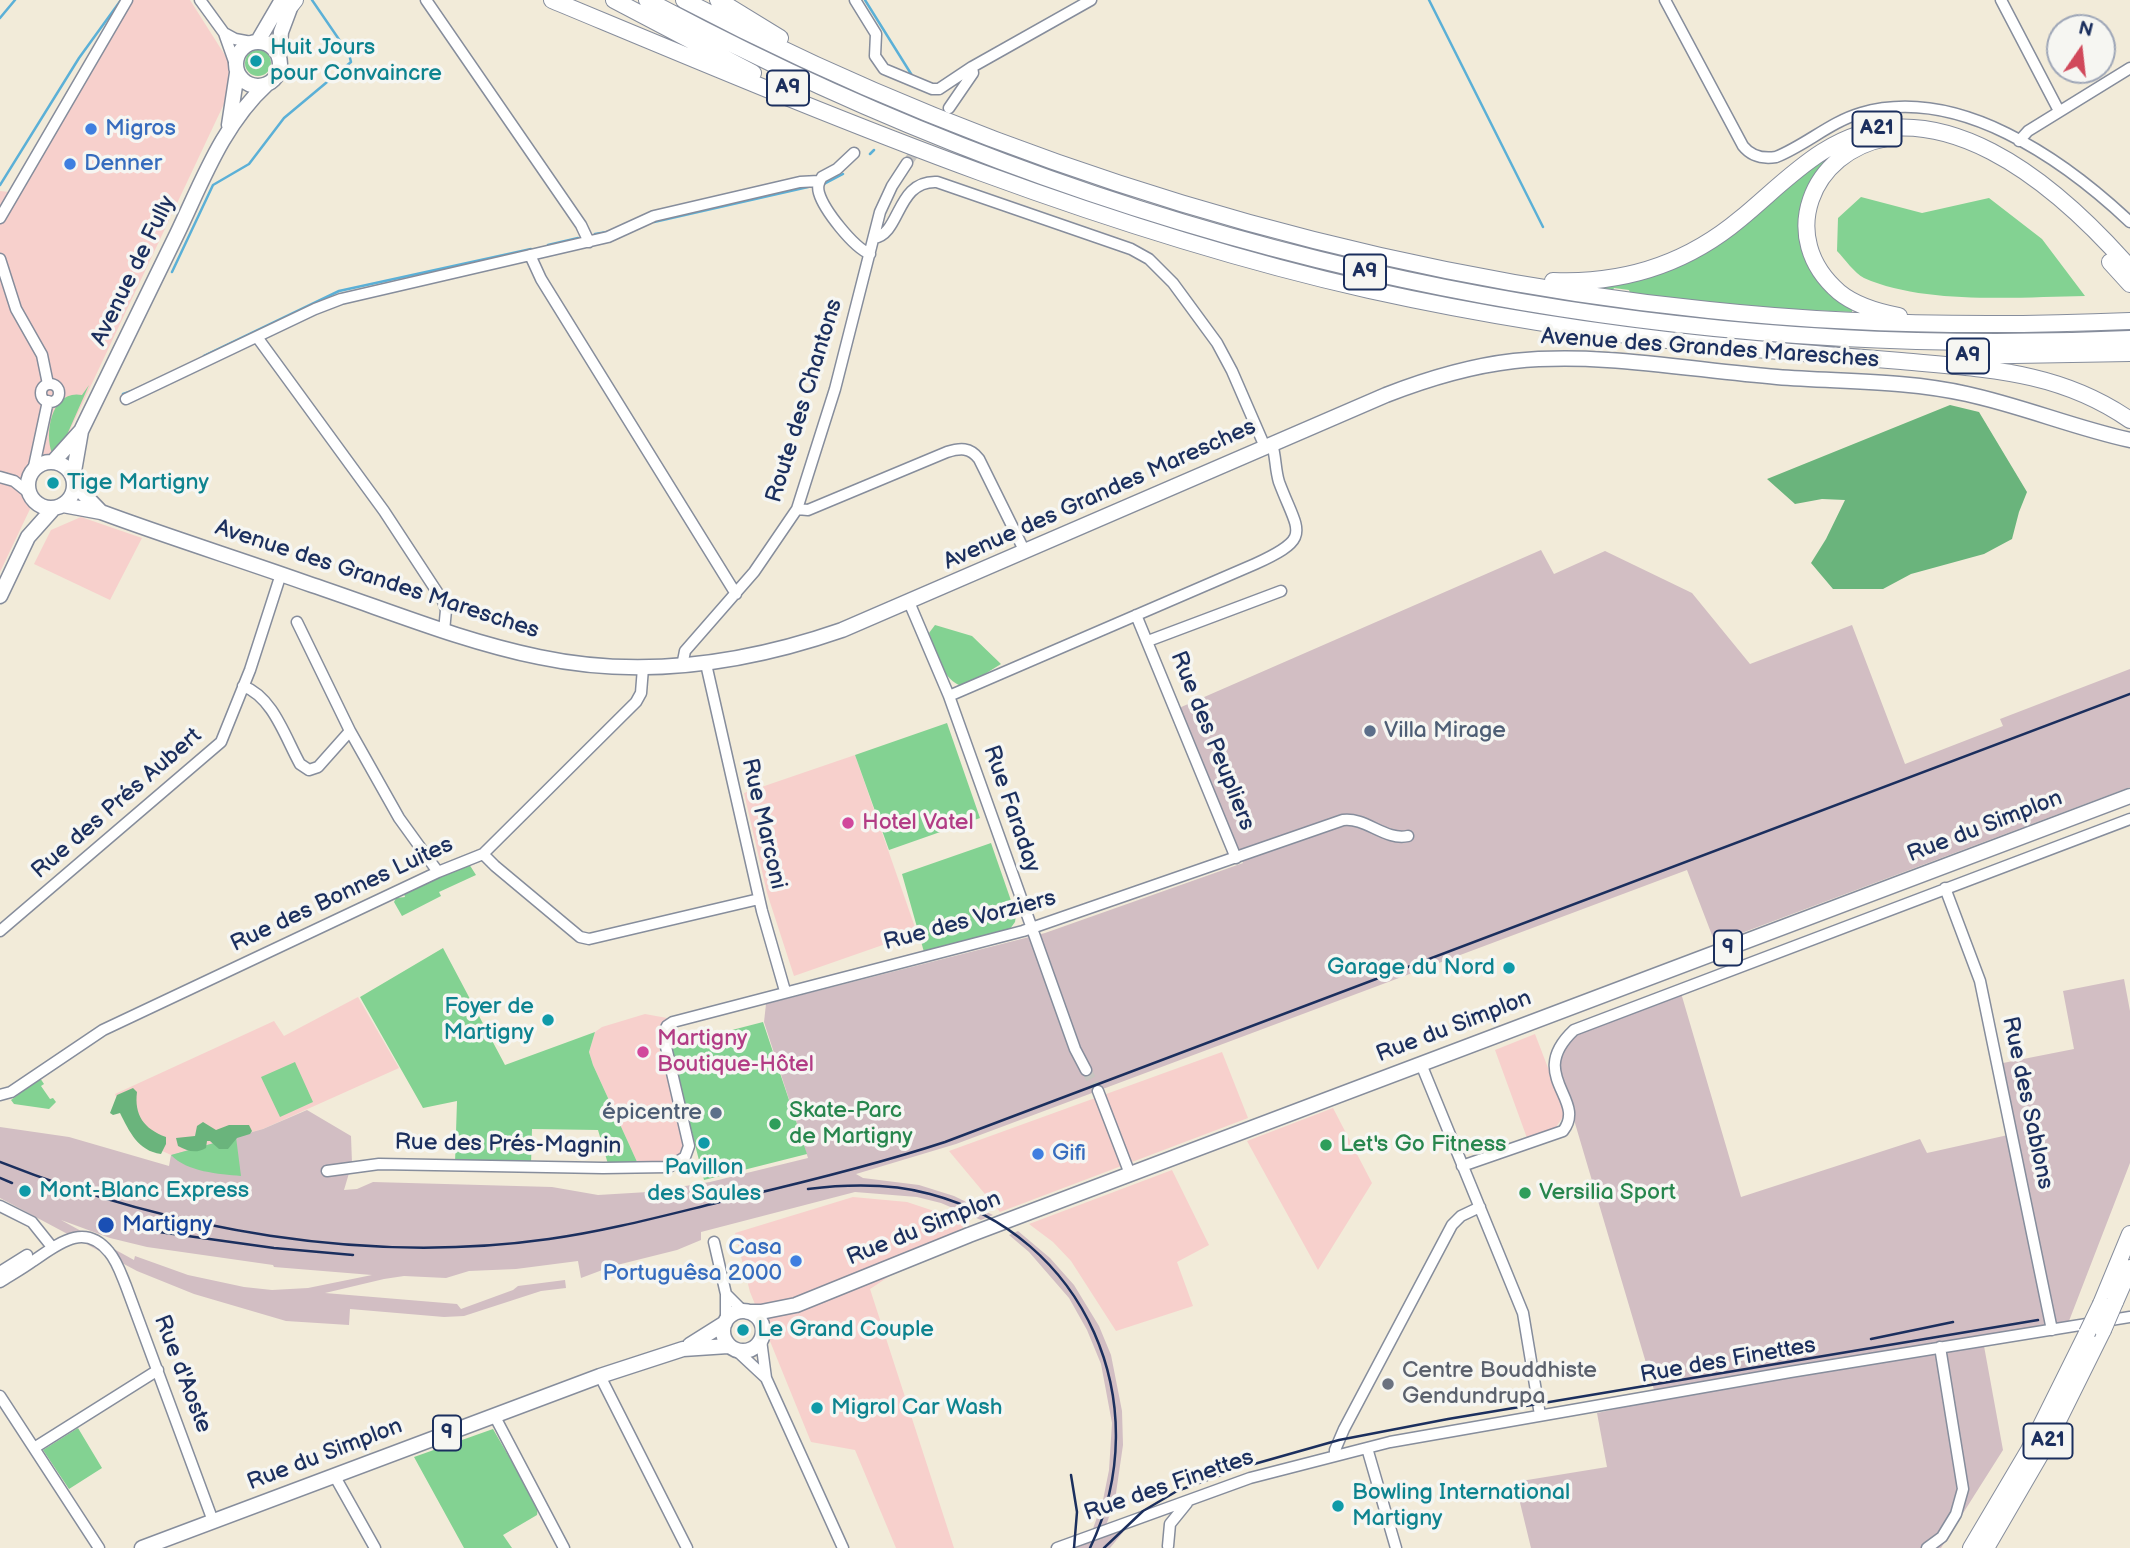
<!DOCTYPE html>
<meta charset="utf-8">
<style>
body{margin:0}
#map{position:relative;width:2130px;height:1548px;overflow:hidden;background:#f2ebd9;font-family:"Balsamiq Sans",sans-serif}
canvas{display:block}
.north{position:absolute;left:2046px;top:14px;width:70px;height:70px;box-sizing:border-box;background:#f6f6f2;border:2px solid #9ea6b7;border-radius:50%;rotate:14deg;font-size:19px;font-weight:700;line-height:28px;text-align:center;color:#1b2f5e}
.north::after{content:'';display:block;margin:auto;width:24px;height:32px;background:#d1495b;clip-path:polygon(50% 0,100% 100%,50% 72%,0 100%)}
</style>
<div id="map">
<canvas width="2130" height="1548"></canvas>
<div class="north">N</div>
</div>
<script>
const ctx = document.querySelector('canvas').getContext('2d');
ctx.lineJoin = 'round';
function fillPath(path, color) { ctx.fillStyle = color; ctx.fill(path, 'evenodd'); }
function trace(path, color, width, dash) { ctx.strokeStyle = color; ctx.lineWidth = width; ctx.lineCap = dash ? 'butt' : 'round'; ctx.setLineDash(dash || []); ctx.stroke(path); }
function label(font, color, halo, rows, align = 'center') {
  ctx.font = font + ' "Balsamiq Sans",sans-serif'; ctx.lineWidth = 7; ctx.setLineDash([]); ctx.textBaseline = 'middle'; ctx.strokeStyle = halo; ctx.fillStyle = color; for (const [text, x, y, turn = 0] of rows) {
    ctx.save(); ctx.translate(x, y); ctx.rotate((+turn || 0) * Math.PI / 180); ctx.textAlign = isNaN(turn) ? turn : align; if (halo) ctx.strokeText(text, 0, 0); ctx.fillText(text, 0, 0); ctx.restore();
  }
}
fillPath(new Path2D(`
 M 120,0 L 190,0 L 228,60 L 231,89 L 69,432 L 50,457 L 24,472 L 30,509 L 0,572 L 0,191 L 9,192 Z
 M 81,517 L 142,538 L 110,600 L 34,564 L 51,530 Z
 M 855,755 L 917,933 L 794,976 L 767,893 L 744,793 Z
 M 358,997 L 399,1068 L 263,1129 L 171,1155 L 134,1138 L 115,1094 L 274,1021 L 284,1036 Z
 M 645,1014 L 667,1018 L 658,1028 L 659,1040 L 684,1142 L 683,1153 L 669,1163 L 638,1164 L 593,1065 L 589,1052 L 595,1032 L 602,1027 Z
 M 1535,1034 L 1563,1107 L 1563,1117 L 1556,1127 L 1527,1138 L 1495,1050 Z
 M 1222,1052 L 1248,1118 L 1000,1212 L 949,1151 Z
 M 1333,1108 L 1372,1183 L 1318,1270 L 1247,1141 Z
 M 1172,1170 L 1209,1245 L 1177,1262 L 1193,1306 L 1116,1331 L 1071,1261 L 1053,1242 L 1029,1224 Z
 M 853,1197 L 907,1202 L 970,1223 L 870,1289 L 954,1548 L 896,1548 L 855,1450 L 811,1442 L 750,1292 L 735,1233 Z`), '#f7d0cc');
fillPath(new Path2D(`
 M 1541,550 L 1554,574 L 1605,551 L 1692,593 L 1750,664 L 1852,625 L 1905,764 L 2003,726 L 2000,719 L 2130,669 L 2130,787 L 1715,943 L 1687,870 L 956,1144 L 856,1174 L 863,1178 L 919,1185 L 954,1196 L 993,1215 L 981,1220 L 941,1203 L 917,1197 L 855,1192 L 701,1232 L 701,1240 L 677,1250 L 613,1266 L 581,1278 L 578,1261 L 516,1269 L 469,1271 L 446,1278 L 404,1276 L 384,1279 L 325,1293 L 457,1304 L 461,1309 L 513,1290 L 518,1286 L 565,1280 L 566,1288 L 541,1291 L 464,1316 L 444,1317 L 350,1309 L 349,1325 L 286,1321 L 194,1294 L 137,1271 L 0,1198 L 0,1127 L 69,1137 L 169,1166 L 171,1155 L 263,1129 L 307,1110 L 351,1136 L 352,1163 L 344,1190 L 357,1189 L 373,1182 L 552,1187 L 598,1195 L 648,1192 L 710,1182 L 808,1158 L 764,1022 L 766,1004 L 1045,933 L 1243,863 L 1179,708 ZM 61,1220 L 110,1238 L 147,1247 L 273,1265 L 274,1267 L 372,1275 L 308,1288 L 272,1290 L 244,1287 L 188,1275 L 135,1256 L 134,1260 Z
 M 2124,979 L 2130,1011 L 2130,1163 L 2069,1321 L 2057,1327 L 1984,1346 L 2003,1450 L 1941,1548 L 1531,1548 L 1515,1482 L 1607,1467 L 1597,1413 L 1657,1400 L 1561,1076 L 1560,1058 L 1574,1034 L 1681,993 L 1741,1197 L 1920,1139 L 1927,1153 L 2017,1133 L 2003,1063 L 2074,1049 L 2063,991 Z
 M 1018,1231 L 1050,1258 L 1074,1285 L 1099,1326 L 1111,1355 L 1122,1411 L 1123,1445 L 1115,1500 L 1102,1537 L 1124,1531 L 1110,1548 L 1076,1548 L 1088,1543 L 1103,1500 L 1109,1470 L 1112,1423 L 1101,1364 L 1087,1330 L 1069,1298 L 1029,1252 L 1009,1235 Z`), '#d2bec3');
fillPath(new Path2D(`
 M245 63a13 13 0 1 1 26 0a13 13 0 1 1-26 0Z
 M 1839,149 L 1803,217 L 1837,297 L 1852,310 L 1852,312 L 1764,308 L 1630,293 L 1629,290 L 1614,288 L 1612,292 L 1578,286 L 1645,277 Z
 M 1861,197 L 1922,213 L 1989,198 L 2042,239 L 2085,296 C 2019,297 1925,305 1864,278 C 1854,273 1845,259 1837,251 L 1838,218 Z
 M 89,385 L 66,437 L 52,453 C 44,432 52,389 82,395 Z
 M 935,625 L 972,636 L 1001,664 L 964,687 C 941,680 937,653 929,633 Z
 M 947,723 L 980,818 L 889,850 L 855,755 Z
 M 991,843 L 1016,915 L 1015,922 L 1010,929 L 924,952 L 902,874 Z
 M 469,864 L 476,875 L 439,892 L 441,896 L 402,916 L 394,902 L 396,898 L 405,897 L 404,894 Z
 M 443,948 L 505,1065 L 595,1032 L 589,1052 L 593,1065 L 638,1164 L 608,1164 L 598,1130 L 532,1129 L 531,1165 L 455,1163 L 457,1101 L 423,1108 L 360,997 Z
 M 763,1022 L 807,1154 L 704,1180 L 670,1046 Z
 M 295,1062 L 313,1102 L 280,1117 L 261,1077 Z
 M 40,1078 L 44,1084 L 41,1086 L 50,1099 L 53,1098 L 56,1102 L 49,1109 L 14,1104 L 11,1100 Z
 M 236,1137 L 241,1176 C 219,1174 187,1172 171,1155 Z
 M 78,1428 L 102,1468 L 69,1489 L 43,1450 Z
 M 493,1429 L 538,1507 L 537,1515 L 503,1535 L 512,1548 L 464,1548 L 414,1457 Z`), '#83d292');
fillPath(new Path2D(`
 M 1950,405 L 1979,412 L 2027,492 L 2019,512 L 2012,539 L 1984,554 L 1911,574 L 1883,589 L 1833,589 L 1811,563 L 1826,539 L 1845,500 L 1822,499 L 1795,504 L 1767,479 Z
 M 133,1088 L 137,1092 C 134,1115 144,1129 166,1137 L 166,1144 L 161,1154 C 138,1151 129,1131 120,1113 L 113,1115 L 110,1113 L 117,1095 Z
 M 203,1122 L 216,1130 L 229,1125 L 249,1125 L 252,1131 L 250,1134 L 237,1138 L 228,1149 L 219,1149 L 210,1141 L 207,1141 L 206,1148 C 196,1154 187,1151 178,1146 L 176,1138 L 195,1136 L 197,1126 Z`), '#6ab47c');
trace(new Path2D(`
 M 865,0 L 913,77
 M 1429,0 L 1543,227
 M 0,18 L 15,0
 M 870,154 L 874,150
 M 824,184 L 843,174
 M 0,185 L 79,58 L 121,0
 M 654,222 L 808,187
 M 595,234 L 607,232
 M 548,245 L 578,238
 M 172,272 L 213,185 L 249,164 L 284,118 L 351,62 L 349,54 L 312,0
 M 204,356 L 339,291 L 531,249
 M 123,394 L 132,391`), '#5bb0d7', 2.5);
trace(new Path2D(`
 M 907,163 L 945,113
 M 1086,1070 L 1098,1091`), '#c7c5c0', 10, [10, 5]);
const minor = new Path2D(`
 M 200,0 L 224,33 L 236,67
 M 426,0 L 581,225 L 589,242
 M 855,0 L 876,34 L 875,56 L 884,69 L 932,89 L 939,89 L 972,67
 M 1665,0 L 1743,146 C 1751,156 1763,159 1776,157 C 1806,145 1830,122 1861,113 C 1958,85 2063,159 2130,222
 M 2001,0 L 2059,111
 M 224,33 L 235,39 L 251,42
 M 949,108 L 973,73 L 972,67 L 1091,0
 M 2019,141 L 2028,131 L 2130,68
 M 854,153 L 837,169 L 822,177 C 819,182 817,186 819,193 C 824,210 853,247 870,254
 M 0,218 L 127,0
 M 874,238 C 901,234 896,180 937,182 L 1131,249 L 1149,259 L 1173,283 L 1217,343 L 1232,371 L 1265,447
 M 530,255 L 541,279 L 736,594
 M 0,259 L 16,309 L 42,355 L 48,384
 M 257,337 L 384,511 L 443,601 L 446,610 L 444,631
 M41 393a9 9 0 1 1 18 0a9 9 0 1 1-18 0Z
 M 126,399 L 315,309 L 341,299 L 608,237 L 654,216 L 800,182 L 819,181
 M 33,471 L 48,401
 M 0,477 L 14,481 L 29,493
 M 797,509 L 808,510 L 947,452 C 960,448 970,447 979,459 L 1025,552
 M 909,602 L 949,696 L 1075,1049 L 1086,1070
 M 1136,615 L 1236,858
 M 297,622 L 350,731
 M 1148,641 L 1281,591
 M 706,664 L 762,911 L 785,991
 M 682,666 L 685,651 L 754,572 L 797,509 L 835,389 L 880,212 L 892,186 L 907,163
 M 243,686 C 273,697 285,737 300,764 L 309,770 L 318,767 L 350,731 L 399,818 L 438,872
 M 949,696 L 1255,564 C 1314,537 1298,533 1279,482 C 1275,469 1276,457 1272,444
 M 483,854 L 495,866 L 580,937 L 589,939 L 759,899
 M 1945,888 L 1980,981 L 2052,1330
 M 0,931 L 221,742 L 250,670 L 281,574
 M 1421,1064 L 1523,1313 L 1540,1415
 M 1098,1091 L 1130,1174
 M 0,1095 L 11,1092 L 103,1030 L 438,872 L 483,854 L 636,702 L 641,693 L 643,668
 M 1462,1166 L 1563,1131 C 1588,1099 1525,1076 1574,1030 L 2130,819
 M 327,1171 L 379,1164 L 603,1168 L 669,1167 L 685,1157 L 689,1146 L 663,1034 L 667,1026 L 673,1022 L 1023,931 L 1343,820 C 1366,817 1385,841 1408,836
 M 0,1206 L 32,1222 L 52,1247
 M 714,1242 L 726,1294 L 726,1320
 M 0,1272 L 27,1255
 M 0,1282 C 11,1275 22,1269 33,1261 C 57,1245 84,1221 109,1252 C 117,1261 121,1274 126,1286 L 213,1521
 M 726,1294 L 744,1312
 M 761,1340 L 766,1378 L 843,1548
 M 737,1351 L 766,1378
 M 600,1376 L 687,1548
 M 0,1396 L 99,1548
 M 494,1415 L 564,1548
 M 34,1448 L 158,1370
 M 1367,1448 L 1396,1548
 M 1335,1455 L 1335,1450 L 1344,1429 L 1452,1225 L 1461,1216 L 1480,1207
 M 334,1475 L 375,1548
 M 1168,1546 L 1170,1524 L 1187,1503
 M 1057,1548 L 1250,1478 L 1390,1442 L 1790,1372 L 2130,1317
 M 1927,1548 L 1942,1537 L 1956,1514 L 1963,1489 L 1940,1347`);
const major = new Path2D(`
 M 258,41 L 282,0
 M236 64a22 22 0 1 1 44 0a22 22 0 1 1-44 0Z
 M 279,56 L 281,32 L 293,0
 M 229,125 L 237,73
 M28 485a23 23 0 1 1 46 0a23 23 0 1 1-46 0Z
 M 53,462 L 80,432
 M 73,477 L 81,431 C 113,366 145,300 177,234 C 202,182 223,124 267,84
 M 74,484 L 101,512
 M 63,505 L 101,512 C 171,538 242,560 312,585 C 387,610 461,641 539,657 C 642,679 744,664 842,630 L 1386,395 C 1427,379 1470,366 1514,361 C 1601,352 1690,370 1777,377 C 1840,382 1905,380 1967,394 C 2022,406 2075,428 2130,440
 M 0,596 L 28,537 L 53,509
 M723 1331a20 20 0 1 1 40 0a20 20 0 1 1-40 0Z
 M 748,1312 L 761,1312 L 796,1305 L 969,1235 L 2130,796
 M 690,1345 L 725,1323
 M 142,1548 L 600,1376 L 683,1349 L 728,1346`);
const highway = new Path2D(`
 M 552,0 C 819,111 1086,226 1369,290 C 1482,315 1596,333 1712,345 C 1775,351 1838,356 1901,361 C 1984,369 2058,370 2130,420
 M 614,0 L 753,73
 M 647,0 C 1104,246 1611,363 2130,339
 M 684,0 C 998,165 1356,274 1709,310 C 1849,325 1990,327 2130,321
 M 718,0 L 780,38
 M 291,5 L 295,0
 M 1887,138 C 1811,151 1776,238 1839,292 C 1856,306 1878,312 1899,316
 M 2110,262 L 2130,284
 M 1553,281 C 1623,284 1685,265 1740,219 C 1767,197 1792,171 1822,152 C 1936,79 2057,185 2130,268
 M 1956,356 L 2130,353
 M 2115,1302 L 2130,1268
 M 2101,1304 L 2130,1234
 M 1971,1548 L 2029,1450 L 2087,1333
 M 1986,1548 L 2047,1443 L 2103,1330`);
trace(minor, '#868d9c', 13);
trace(major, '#868d9c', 17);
trace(highway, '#868d9c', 18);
trace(minor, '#fff', 10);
trace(major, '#fff', 14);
trace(highway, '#fff', 16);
trace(new Path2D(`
 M 0,1162 C 172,1230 365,1265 549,1239 C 614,1230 677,1212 741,1197 C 809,1181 878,1164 945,1142 L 2130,694
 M 0,1178 L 12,1183
 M 808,1189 C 849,1184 890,1183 930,1194 C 1085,1235 1159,1404 1090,1548
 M 152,1231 L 274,1248 L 353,1255
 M 1871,1339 L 1953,1322
 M 1071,1475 L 1077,1512 L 1074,1548
 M 1104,1548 L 1143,1511 L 1177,1491 L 1240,1468 L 1339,1440 L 1448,1419 L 2038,1320`), '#1b2f5e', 2.5);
const highwayBridge = new Path2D(`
 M 2103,1330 L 2115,1302
 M 2087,1333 L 2101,1304`);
trace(highwayBridge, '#868d9c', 18, []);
trace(highwayBridge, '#fff', 16);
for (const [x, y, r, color] of [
 [256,61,7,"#0f9aa8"],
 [91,129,7,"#3f7fe0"],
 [70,164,7,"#3f7fe0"],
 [53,483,7,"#0f9aa8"],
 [1370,731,7,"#5c6f8a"],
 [848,823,7,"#d1479c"],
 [1509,968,7,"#0f9aa8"],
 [548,1020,7,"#0f9aa8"],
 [643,1052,7,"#d1479c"],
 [716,1113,7,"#5c6f8a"],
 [775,1124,7,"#2e9e5b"],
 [704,1143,7,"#0f9aa8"],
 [1326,1145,7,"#2e9e5b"],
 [1038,1154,7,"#3f7fe0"],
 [25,1191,7,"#0f9aa8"],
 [1525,1193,7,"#2e9e5b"],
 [106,1225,9,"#1a4fb4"],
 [796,1261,7,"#3f7fe0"],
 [743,1330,7,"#0f9aa8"],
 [1388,1384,7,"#6b7280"],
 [817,1408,7,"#0f9aa8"],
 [1338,1506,7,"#0f9aa8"]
]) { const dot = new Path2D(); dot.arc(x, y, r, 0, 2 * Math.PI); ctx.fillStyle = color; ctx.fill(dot); trace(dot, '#f6f6f2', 2.5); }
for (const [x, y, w] of [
 [788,88,42],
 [1877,129,49],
 [1365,272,42],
 [1968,356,42],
 [1728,948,28],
 [447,1433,28],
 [2048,1441,49]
]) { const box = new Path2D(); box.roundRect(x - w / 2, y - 17.5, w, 35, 5); ctx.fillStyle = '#f6f6f2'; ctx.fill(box); trace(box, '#1b2f5e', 2); }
label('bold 21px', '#1b2f5e', null, [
 ["A9",788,88],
 ["A21",1877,129],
 ["A9",1365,272],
 ["A9",1968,356],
 ["9",1728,948],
 ["9",447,1433],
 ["A21",2048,1441]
]);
label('23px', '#0d838f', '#f6f6f2', [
 ["Huit Jours",270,48],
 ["pour Convaincre",270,74],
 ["Tige Martigny",67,483],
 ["Garage du Nord",1495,968,"right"],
 ["Foyer de",534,1007,"right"],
 ["Martigny",534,1033,"right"],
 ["Pavillon",704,1168,"center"],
 ["des Saules",704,1194,"center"],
 ["Mont-Blanc Express",39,1191],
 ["Le Grand Couple",757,1330],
 ["Migrol Car Wash",831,1408],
 ["Bowling International",1352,1493],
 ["Martigny",1352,1519]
], 'left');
label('23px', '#366cbe', '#f6f6f2', [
 ["Migros",105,129],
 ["Denner",84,164],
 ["Gifi",1052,1154],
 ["Casa",782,1248,"right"],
 ["Portuguêsa 2000",782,1274,"right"]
], 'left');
label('23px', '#1b2f5e', '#f6f6f2', [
 ["Avenue de Fully",134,271,-64],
 ["Avenue des Grandes Maresches",1710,349,4],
 ["Route des Chantons",805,401,-73],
 ["Avenue des Grandes Maresches",1100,495,-24],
 ["Avenue des Grandes Maresches",377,580,18],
 ["Rue des Peupliers",1212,741,68],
 ["Rue des Prés Aubert",117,804,-41],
 ["Rue Faraday",1011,809,71],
 ["Rue Marconi",763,824,77],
 ["Rue du Simplon",1985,827,-21],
 ["Rue des Bonnes Luites",342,895,-25],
 ["Rue des Vorziers",970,921,-15],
 ["Rue du Simplon",1454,1027,-21],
 ["Rue des Sablons",2027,1103,78],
 ["Rue des Prés-Magnin",508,1145,1],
 ["Rue du Simplon",924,1229,-22],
 ["Rue des Finettes",1728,1361,-10],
 ["Rue d'Aoste",182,1374,69],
 ["Rue du Simplon",325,1455,-21],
 ["Rue des Finettes",1169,1486,-19]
]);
label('23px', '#4e5e75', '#f6f6f2', [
 ["Villa Mirage",1384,731],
 ["épicentre",702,1113,"right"]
], 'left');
label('23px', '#b23c85', '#f6f6f2', [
 ["Hotel Vatel",862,823],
 ["Martigny",657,1039],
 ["Boutique-Hôtel",657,1065]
], 'left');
label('23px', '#27864d', '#f6f6f2', [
 ["Skate-Parc",789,1111],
 ["de Martigny",789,1137],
 ["Let's Go Fitness",1340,1145],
 ["Versilia Sport",1539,1193]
], 'left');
label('23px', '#164399', '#f6f6f2', [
 ["Martigny",122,1225]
], 'left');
label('23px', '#5b616d', '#f6f6f2', [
 ["Centre Bouddhiste",1402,1371],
 ["Gendundrupa",1402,1397]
], 'left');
</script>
